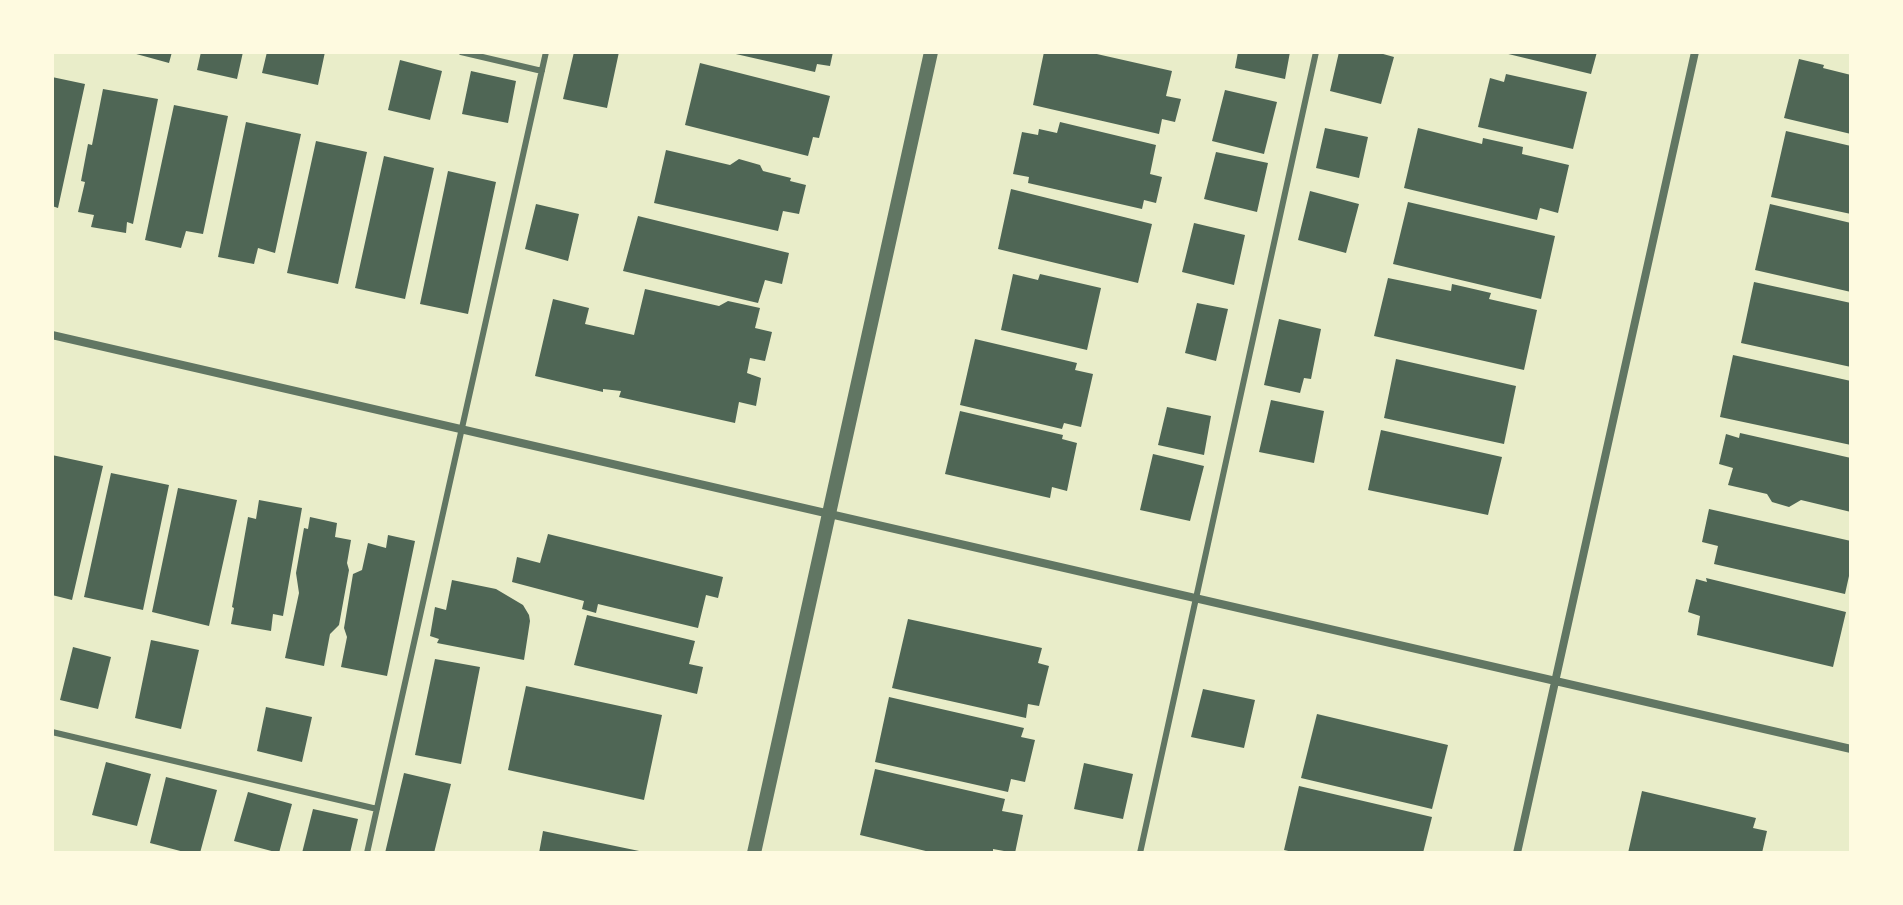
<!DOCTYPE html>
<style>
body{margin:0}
#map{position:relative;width:1903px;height:905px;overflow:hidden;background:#e9edc9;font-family:"Fira Sans Condensed",sans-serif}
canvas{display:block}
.frame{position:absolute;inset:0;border:54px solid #fefae0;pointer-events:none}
</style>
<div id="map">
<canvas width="1903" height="905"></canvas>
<div class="frame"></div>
</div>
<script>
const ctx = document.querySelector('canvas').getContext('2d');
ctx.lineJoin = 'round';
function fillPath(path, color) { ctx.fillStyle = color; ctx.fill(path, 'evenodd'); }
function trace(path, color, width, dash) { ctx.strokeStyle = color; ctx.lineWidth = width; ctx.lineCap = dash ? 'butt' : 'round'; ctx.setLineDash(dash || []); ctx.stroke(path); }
fillPath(new Path2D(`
 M 129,52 L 172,52 L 169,63 Z
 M 201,52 L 243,52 L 237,79 L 197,70 Z
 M 267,52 L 325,52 L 318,85 L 262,73 Z
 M 574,52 L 619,52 L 607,108 L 563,99 Z
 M 727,52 L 833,52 L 830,66 L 817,64 L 815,72 Z
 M 1044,52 L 1088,52 L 1172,71 L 1166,96 L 1181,99 L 1175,122 L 1162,119 L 1159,134 L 1033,105 Z
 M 1238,52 L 1290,52 L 1285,79 L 1235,68 Z
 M 1339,52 L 1376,52 L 1394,57 L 1381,104 L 1330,91 Z
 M 1500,52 L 1597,52 L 1591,74 Z
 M 1799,59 L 1824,65 L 1823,68 L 1851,75 L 1851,134 L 1784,118 Z
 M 400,60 L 442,71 L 430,120 L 388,110 Z
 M 700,63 L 830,96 L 819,138 L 813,137 L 808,156 L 685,125 Z
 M 471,71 L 516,81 L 508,123 L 462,114 Z
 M 1506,74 L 1587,92 L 1573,149 L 1478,127 L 1490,78 L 1504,82 Z
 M 52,77 L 85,84 L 58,208 L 52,206 Z
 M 103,89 L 158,99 L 133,224 L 127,222 L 126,233 L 91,227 L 94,215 L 78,212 L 85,182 L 81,181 L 88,144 L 92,145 Z
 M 1225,90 L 1277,102 L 1264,154 L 1212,141 Z
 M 174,105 L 228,116 L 203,234 L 186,231 L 181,248 L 145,240 Z
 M 246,122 L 301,134 L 275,253 L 258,248 L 254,264 L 218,257 Z
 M 1060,122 L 1156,145 L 1150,174 L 1162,177 L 1156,203 L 1144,200 L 1142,209 L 1028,183 L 1029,177 L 1013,174 L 1022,132 L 1038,135 L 1039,129 L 1057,133 Z
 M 1325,128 L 1368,137 L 1359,178 L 1316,168 Z
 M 1418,128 L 1482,144 L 1483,138 L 1523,147 L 1522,154 L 1569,165 L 1558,213 L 1540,208 L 1537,220 L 1404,188 Z
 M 1786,131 L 1851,146 L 1851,214 L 1771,197 Z
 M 316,141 L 367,152 L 338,284 L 287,273 Z
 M 666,150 L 730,165 L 739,159 L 760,165 L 763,171 L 791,178 L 790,181 L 806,185 L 799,214 L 783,211 L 778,231 L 654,203 Z
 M 1216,152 L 1268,163 L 1257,212 L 1204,199 Z
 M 384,156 L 434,168 L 405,299 L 355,288 Z
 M 448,171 L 496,182 L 468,314 L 420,304 Z
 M 1011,189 L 1152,224 L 1138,283 L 998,249 Z
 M 1310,191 L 1359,204 L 1346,253 L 1298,240 Z
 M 1408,202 L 1555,236 L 1541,299 L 1393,264 Z
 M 536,204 L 579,214 L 568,261 L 525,249 Z
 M 1770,204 L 1851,223 L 1851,292 L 1755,270 Z
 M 638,216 L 789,253 L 782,284 L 765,280 L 758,303 L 623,271 Z
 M 1194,223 L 1245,235 L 1234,285 L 1182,272 Z
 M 1013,274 L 1038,280 L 1040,274 L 1101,288 L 1087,350 L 1001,330 Z
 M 1388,278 L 1451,291 L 1452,284 L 1491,293 L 1489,299 L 1537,310 L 1524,370 L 1374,336 Z
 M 1754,282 L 1851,303 L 1851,367 L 1741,343 Z
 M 645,289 L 719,306 L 728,301 L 760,308 L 755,328 L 772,332 L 765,361 L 750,358 L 747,373 L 761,378 L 756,406 L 739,402 L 735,423 L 619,397 L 621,391 L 603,389 L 603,392 L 535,376 L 553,299 L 589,308 L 585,324 L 634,335 Z
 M 1197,303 L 1228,309 L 1216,361 L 1185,353 Z
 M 1279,319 L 1321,329 L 1311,379 L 1304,378 L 1300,393 L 1264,385 Z
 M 975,339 L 1077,363 L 1075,370 L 1093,374 L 1081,427 L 1064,423 L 1062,429 L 960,405 Z
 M 1733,355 L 1851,381 L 1851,445 L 1720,417 Z
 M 1396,359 L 1516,386 L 1504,444 L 1384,418 Z
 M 1271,400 L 1324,411 L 1314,463 L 1259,452 Z
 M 1167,407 L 1211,416 L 1204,455 L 1158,445 Z
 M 960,411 L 1063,435 L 1062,439 L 1077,443 L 1067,491 L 1052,487 L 1050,498 L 945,474 Z
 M 1381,430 L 1502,457 L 1488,515 L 1368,490 Z
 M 1740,433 L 1851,458 L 1851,512 L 1801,500 L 1789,507 L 1772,502 L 1767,494 L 1728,485 L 1733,468 L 1719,464 L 1726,434 L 1739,438 Z
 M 1153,454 L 1204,466 L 1190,521 L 1140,510 Z
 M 52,455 L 103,466 L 72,600 L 52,595 Z
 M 111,473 L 169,485 L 143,610 L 84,597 Z
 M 178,488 L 237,500 L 209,626 L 152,612 Z
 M 259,500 L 302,508 L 283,616 L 273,614 L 271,631 L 231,624 L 234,608 L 232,607 L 248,517 L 256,519 Z
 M 1709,509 L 1851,541 L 1851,567 L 1845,594 L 1714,564 L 1718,546 L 1702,542 Z
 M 310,517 L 337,523 L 335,537 L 351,540 L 347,563 L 349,570 L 339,625 L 330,634 L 324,666 L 285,658 L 299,593 L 296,573 L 304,528 L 308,529 Z
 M 548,534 L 723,577 L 718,598 L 706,595 L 698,628 L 598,604 L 596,613 L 582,609 L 584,601 L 512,582 L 517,557 L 540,563 Z
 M 388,535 L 415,541 L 387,676 L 341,667 L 347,637 L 344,628 L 353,574 L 362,570 L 368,543 L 386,548 Z
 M 1706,578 L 1846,612 L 1833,667 L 1697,635 L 1700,616 L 1688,612 L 1696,579 L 1707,582 Z
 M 452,580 L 496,589 L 523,605 L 529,615 L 530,621 L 524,660 L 437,643 L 439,639 L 430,636 L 435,607 L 446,610 Z
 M 587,615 L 695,641 L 689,664 L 703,667 L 697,694 L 574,665 Z
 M 908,619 L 1042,648 L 1038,663 L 1049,666 L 1039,706 L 1028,704 L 1026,718 L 892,688 Z
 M 151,640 L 199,650 L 181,729 L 135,718 Z
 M 73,647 L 111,657 L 98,709 L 60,700 Z
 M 435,659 L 480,667 L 461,764 L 415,755 Z
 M 526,686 L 662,715 L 644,800 L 508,770 Z
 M 1203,689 L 1255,700 L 1244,748 L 1191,737 Z
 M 889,697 L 1024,728 L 1021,737 L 1035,740 L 1025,782 L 1011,779 L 1008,792 L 875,762 Z
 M 266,707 L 312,717 L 302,762 L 257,751 Z
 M 1317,714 L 1448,745 L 1432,809 L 1301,778 Z
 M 106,762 L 151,774 L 137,826 L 92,815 Z
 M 1084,763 L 1133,774 L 1123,819 L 1074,809 Z
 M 875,769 L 1005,799 L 1002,811 L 1023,815 L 1015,853 L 993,849 L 993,853 L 934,853 L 860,835 Z
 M 404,773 L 451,784 L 434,853 L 385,853 Z
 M 166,777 L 217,790 L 200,853 L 188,853 L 150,843 Z
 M 1299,786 L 1432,817 L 1423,853 L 1297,853 L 1284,850 Z
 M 1642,791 L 1756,818 L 1753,828 L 1767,831 L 1762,853 L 1628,853 Z
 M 248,792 L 292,804 L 279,853 L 234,841 Z
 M 313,809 L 358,819 L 350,853 L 302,853 Z
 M 543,831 L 644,852 L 644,853 L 539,853 Z`), '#4f6655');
trace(new Path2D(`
 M 461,52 L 542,71
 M 52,732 L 377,809
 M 367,853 L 546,52
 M 1140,853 L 1316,52`), '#617663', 6);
trace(new Path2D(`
 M 52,335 L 1851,749
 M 1517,853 L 1695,52`), '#617663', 8);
trace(new Path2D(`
 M 754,853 L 931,52`), '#617663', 14);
</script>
